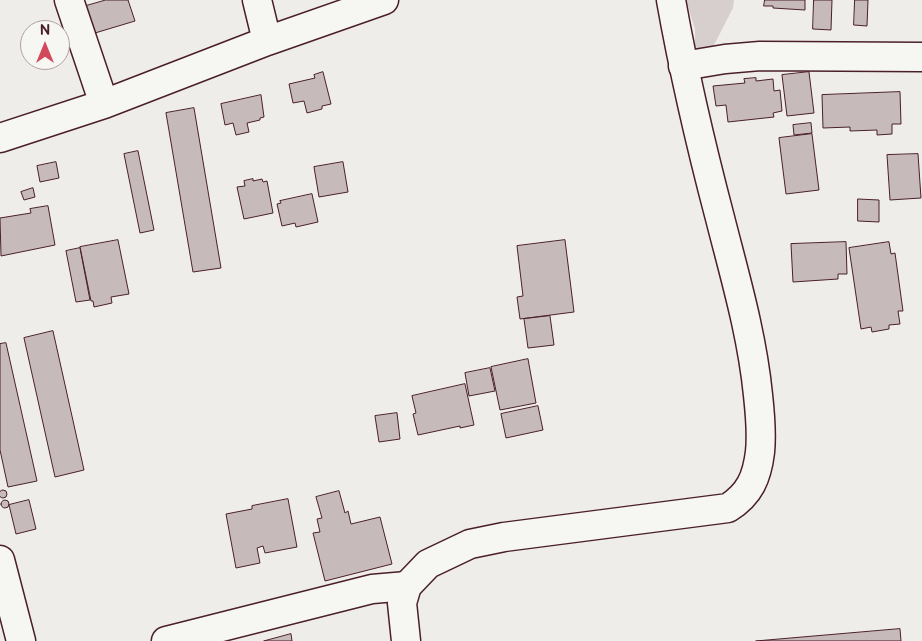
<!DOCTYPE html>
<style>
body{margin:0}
#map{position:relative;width:922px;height:641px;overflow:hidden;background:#efedea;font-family:"Balsamiq Sans",sans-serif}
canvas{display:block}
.north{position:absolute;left:20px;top:20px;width:50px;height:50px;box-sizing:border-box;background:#f6f6f2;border:1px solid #b1a0a2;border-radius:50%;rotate:0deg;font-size:14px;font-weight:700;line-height:20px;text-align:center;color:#4a1f2b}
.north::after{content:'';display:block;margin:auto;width:18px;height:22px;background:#d1495b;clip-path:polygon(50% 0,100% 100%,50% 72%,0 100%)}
</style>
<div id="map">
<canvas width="922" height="641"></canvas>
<div class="north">N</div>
</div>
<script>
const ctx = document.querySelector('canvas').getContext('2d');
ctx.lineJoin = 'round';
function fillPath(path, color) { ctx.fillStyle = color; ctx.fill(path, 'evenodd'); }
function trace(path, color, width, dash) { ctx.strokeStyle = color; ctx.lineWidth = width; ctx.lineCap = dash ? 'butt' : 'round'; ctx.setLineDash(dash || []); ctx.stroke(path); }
fillPath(new Path2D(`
 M 686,0 L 734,0 L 733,8 L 714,45 L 705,52 L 695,47 L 695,29 Z`), '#d7cfce');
const building = new Path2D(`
 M 106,0 L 128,0 L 135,21 L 95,33 L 86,6 Z
 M 765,0 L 805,0 L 805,10 L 773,8 L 773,6 L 764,6 Z
 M 814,0 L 832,0 L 831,30 L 813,29 Z
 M 855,0 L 868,0 L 867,26 L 854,25 Z
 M 323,72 L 331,104 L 322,106 L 322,109 L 307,113 L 304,101 L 293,103 L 289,84 L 315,78 L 314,75 Z
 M 809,72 L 814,113 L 787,116 L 782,75 Z
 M 756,78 L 756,81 L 773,79 L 774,91 L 780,90 L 782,111 L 773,113 L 774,117 L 728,122 L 726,105 L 716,106 L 713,86 L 745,83 L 744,79 Z
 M 900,92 L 901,124 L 892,124 L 892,134 L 877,135 L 877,130 L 850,131 L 850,127 L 823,128 L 822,95 Z
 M 261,95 L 264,117 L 260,118 L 260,120 L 247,123 L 249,132 L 236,135 L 233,123 L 225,125 L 221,104 Z
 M 194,108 L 221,268 L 193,272 L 166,113 Z
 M 811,123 L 812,133 L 794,135 L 793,125 Z
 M 812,134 L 819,190 L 786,194 L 779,138 Z
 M 138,151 L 154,230 L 140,233 L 124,154 Z
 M 918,154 L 921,198 L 890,200 L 887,155 Z
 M 56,162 L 59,178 L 40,182 L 37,166 Z
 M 343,162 L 348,192 L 319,197 L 314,167 Z
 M 253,179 L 253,181 L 262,179 L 263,182 L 267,181 L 273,213 L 244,219 L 237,187 L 245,186 L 244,181 Z
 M 33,188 L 35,197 L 24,200 L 21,192 Z
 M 312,194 L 318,222 L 296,227 L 295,223 L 282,226 L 277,204 L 281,203 L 280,201 Z
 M 858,199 L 879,200 L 879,222 L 858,221 Z
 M 48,206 L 55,245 L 1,256 L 0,218 L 31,213 L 30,209 Z
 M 118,240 L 129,294 L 111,297 L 112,303 L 94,307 L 93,301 L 91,301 L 80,247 Z
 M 565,240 L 574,312 L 520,319 L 517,297 L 523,296 L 517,246 Z
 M 846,242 L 847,274 L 838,274 L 838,279 L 793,282 L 791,244 Z
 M 889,242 L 891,254 L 895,253 L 903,311 L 898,311 L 900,324 L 889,325 L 889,329 L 872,332 L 871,327 L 861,329 L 849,248 Z
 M 80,248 L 90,300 L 76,302 L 66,251 Z
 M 550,316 L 554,345 L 528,348 L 524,319 Z
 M 53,331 L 84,470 L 55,477 L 24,338 Z
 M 6,343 L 37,481 L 8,487 L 0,450 L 0,344 Z
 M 528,359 L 536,403 L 500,410 L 491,367 Z
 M 490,368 L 495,391 L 469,396 L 465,373 Z
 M 465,384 L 474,425 L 460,428 L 460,426 L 418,435 L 413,414 L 416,413 L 412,396 Z
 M 538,406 L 543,430 L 506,438 L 501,414 Z
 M 397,413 L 400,439 L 379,442 L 375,416 Z
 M-1 494a4 4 0 1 1 8 0a4 4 0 1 1-8 0Z
 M 339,491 L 345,513 L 348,511 L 351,524 L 380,517 L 392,564 L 325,581 L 313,533 L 320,532 L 317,519 L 322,518 L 316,497 Z
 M 288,499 L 297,547 L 265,553 L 263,546 L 257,548 L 260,563 L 236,568 L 226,514 L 252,509 L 252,506 Z
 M1 504a4 4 0 1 1 8 0a4 4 0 1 1-8 0Z
 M 29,500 L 36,529 L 16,534 L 9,505 Z
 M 900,629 L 901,641 L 756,641 Z
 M 291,634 L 292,641 L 264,641 Z`);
fillPath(building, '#c6babb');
trace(building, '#4a1f2b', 1);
const minor = new Path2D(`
 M 69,0 L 104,104
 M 257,0 L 267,41
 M 683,66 L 725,59 L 760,56 L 922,57
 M 0,138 L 104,104 L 267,41 L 384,0
 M 0,560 L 21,641
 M 166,641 L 372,589 L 407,586`);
const tertiary = new Path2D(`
 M 406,641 L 402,603 L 407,586 L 428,564 L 470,544 L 504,537 L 728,508 C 750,494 757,477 760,452 C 762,433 760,413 758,395 C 752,334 735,277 720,218 C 701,146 684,73 671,0`);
trace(minor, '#4a1f2b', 31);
trace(tertiary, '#4a1f2b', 31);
trace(minor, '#f6f6f2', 28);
trace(tertiary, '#f6f6f2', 28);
</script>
